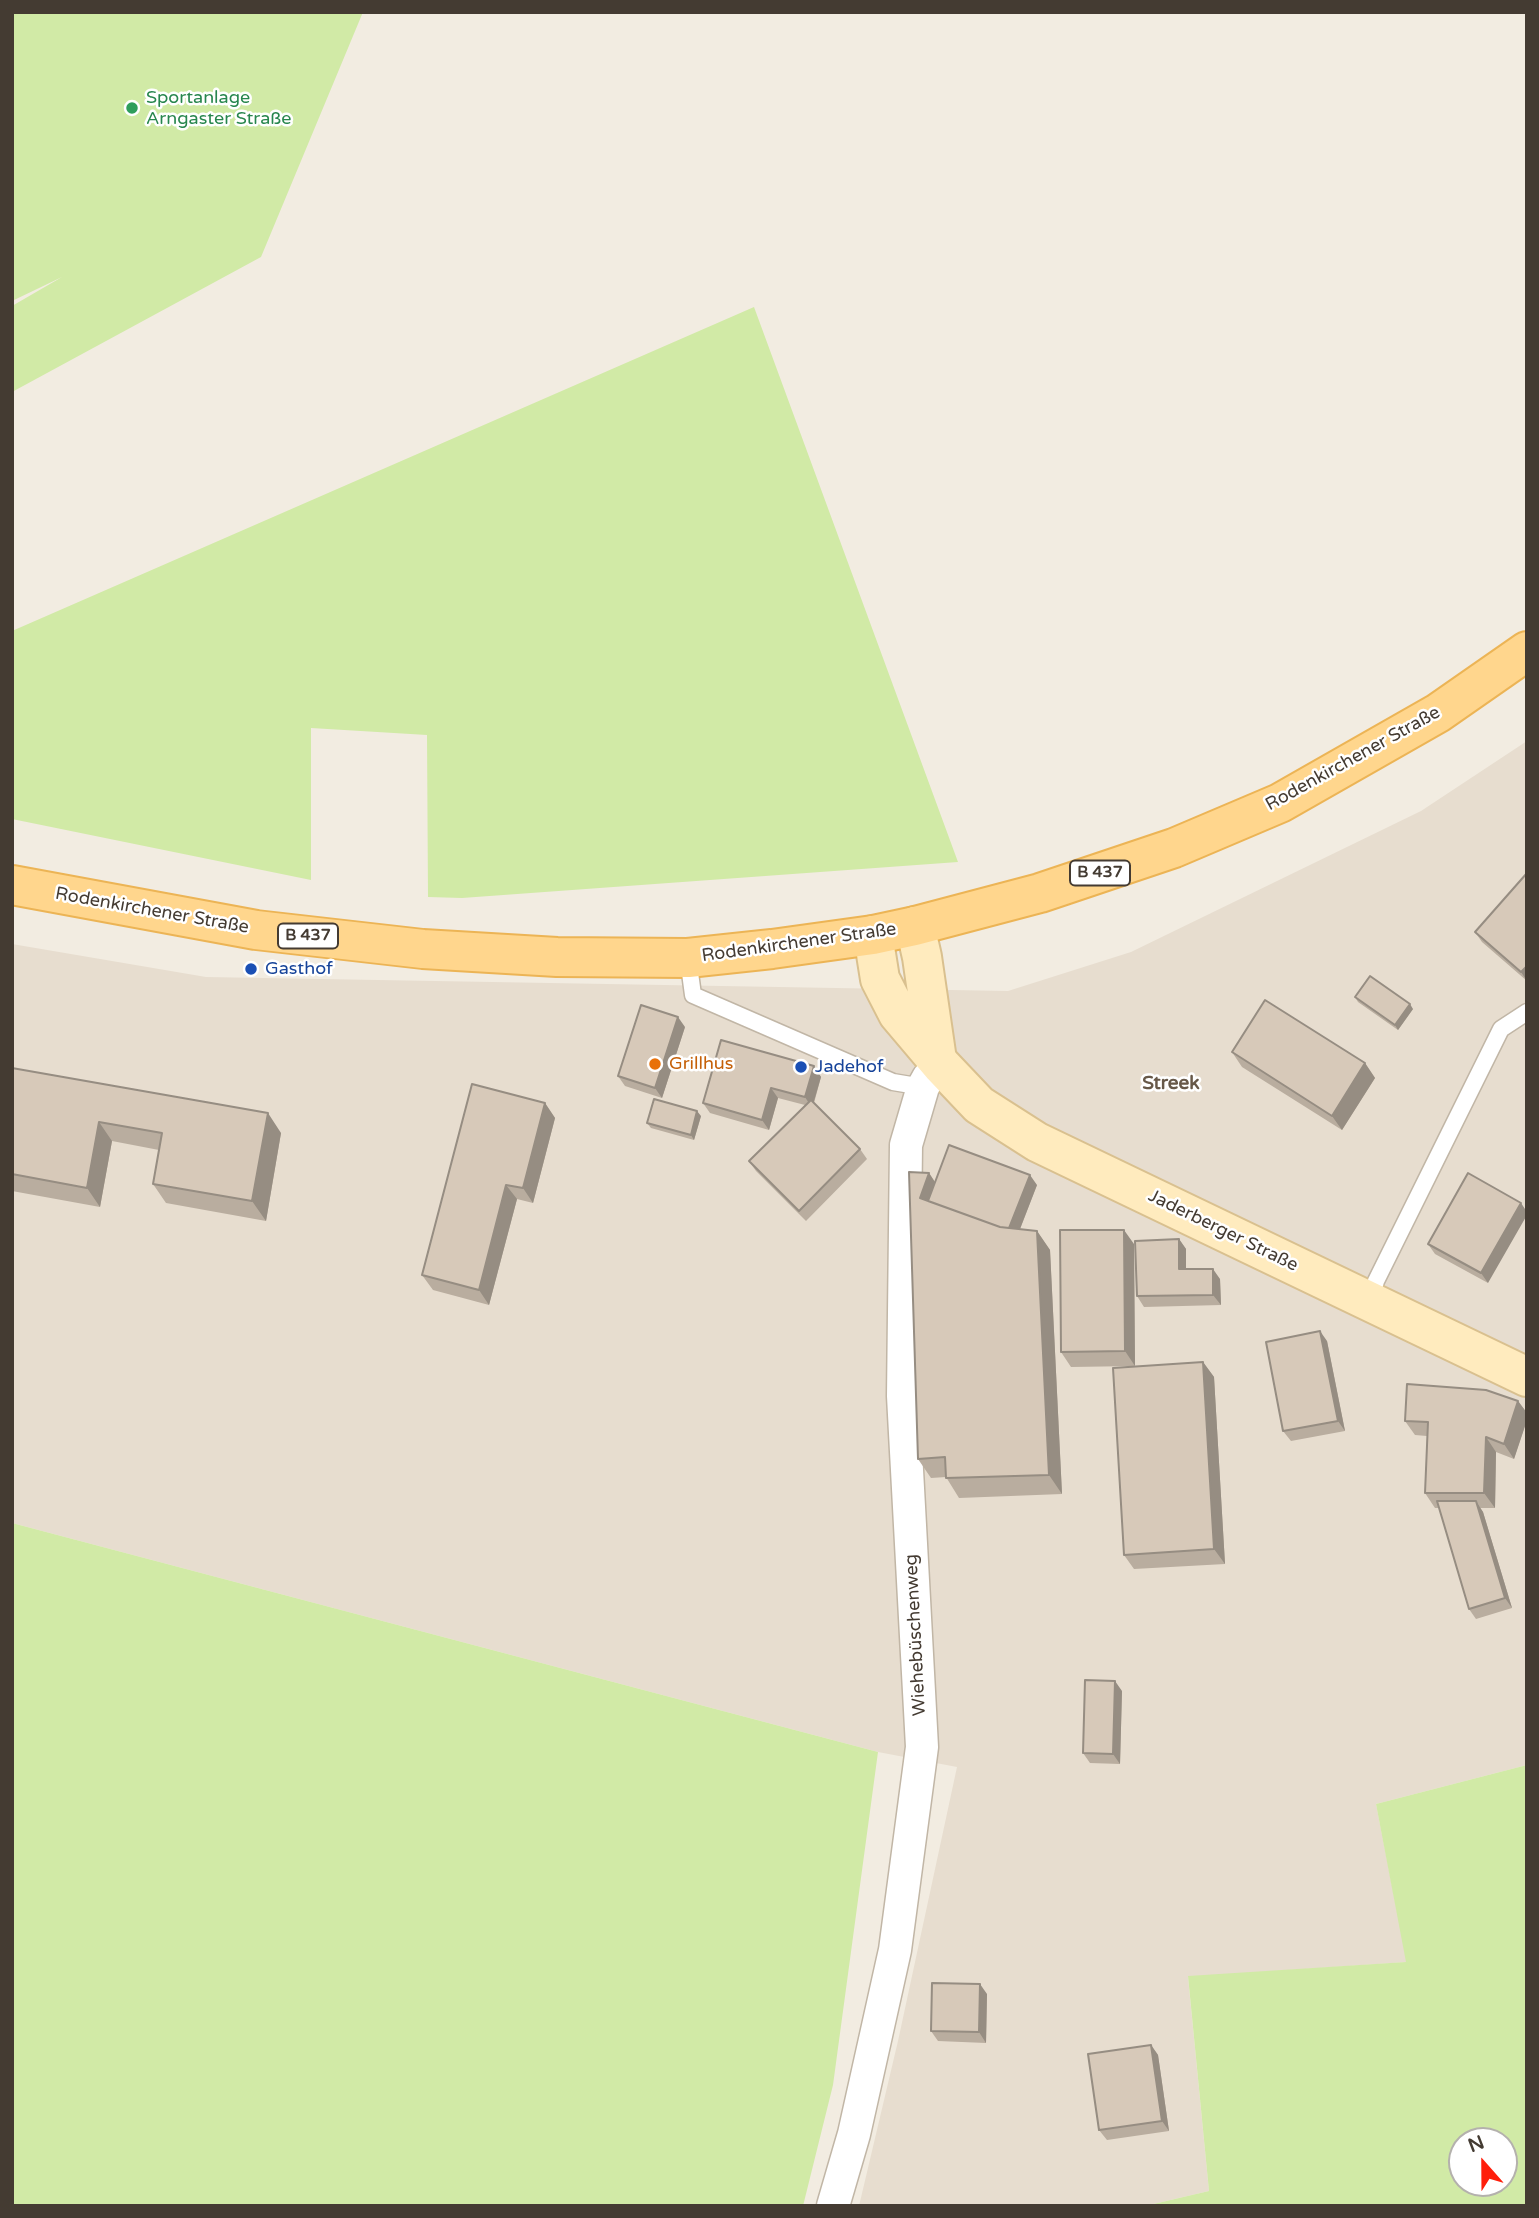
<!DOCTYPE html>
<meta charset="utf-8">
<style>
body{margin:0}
#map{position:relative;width:1539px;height:2218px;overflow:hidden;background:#f2ece1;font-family:"Varela Round",sans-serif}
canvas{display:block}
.frame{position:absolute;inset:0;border:14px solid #443b32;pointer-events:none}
.north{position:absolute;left:1448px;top:2127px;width:70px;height:70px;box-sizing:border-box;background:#fff;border:2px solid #b4b1ad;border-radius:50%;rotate:339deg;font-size:19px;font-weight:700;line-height:28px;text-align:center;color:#443b32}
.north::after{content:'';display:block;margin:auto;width:24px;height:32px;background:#ff1e0b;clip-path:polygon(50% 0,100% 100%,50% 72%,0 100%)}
</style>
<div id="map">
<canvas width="1539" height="2218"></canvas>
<div class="frame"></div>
<div class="north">N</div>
</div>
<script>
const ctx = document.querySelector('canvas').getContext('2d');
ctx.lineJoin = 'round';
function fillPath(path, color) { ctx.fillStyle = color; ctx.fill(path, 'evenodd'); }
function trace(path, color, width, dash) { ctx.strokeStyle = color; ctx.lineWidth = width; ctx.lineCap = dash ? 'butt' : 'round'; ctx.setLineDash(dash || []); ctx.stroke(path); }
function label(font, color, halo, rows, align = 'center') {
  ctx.font = font + ' "Varela Round",sans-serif'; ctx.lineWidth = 5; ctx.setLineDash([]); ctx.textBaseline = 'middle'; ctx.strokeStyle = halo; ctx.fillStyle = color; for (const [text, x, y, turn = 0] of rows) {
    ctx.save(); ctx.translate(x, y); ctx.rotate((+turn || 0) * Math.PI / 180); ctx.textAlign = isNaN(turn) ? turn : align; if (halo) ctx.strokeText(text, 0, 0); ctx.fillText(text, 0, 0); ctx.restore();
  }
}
fillPath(new Path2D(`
 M 1527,741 L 1527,1765 L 1376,1804 L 1407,1962 L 1188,1977 L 1209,2191 L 1145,2206 L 859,2206 L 898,2041 L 957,1767 L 878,1752 L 12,1523 L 12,944 L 206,977 L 1008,991 L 1131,952 L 1421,811 Z`), '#e7ddcf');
fillPath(new Path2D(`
 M 12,12 L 363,12 L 261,257 L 12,392 L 12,306 L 62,277 L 12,301 Z
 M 754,307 L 958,862 L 462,898 L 428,897 L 427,735 L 311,728 L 311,880 L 12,819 L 12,631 Z
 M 12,1523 L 878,1752 L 833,2085 L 803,2206 L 12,2206 Z
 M 1527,1765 L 1527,2206 L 1145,2206 L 1209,2191 L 1188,1976 L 1406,1962 L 1376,1804 ZM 1504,2141 L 1504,2183 L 1462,2183 L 1462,2141 Z`), '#d1eaa6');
const lane = new Path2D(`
 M 688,958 L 693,995 L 893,1082 L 923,1087
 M 1370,1302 L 1376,1281 L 1501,1029 L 1527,1012`);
const street = new Path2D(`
 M 833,2206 L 854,2134 L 895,1950 L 922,1747 L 903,1396 L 906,1145 L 923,1087 L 928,1078 L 942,1066`);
const secondary = new Path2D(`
 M 915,926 L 922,957 L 937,1060
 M 873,935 L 880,979 L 898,1014 L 942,1066 L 979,1105 L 1037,1142 L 1527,1377`);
const primary = new Path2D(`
 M 12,885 L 256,930 L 423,949 L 557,957 L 688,958 L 772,949 L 873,935 L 915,926 L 1040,893 L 1174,848 L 1280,803 L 1438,713 L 1527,651`);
trace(lane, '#c1b6a6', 19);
trace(street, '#c1b6a6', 35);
trace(secondary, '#d9c08f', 42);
trace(primary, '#ecb455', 42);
trace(lane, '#fff', 16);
trace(street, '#fff', 32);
trace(secondary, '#ffebbe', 38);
trace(primary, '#ffd68d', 38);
fillPath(new Path2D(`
 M 1527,873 L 1527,981 L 1482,942 L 1475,932 Z
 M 1355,997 L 1413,1009 L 1398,1030 L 1358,1002 Z
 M 685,1027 L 662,1098 L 625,1086 L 618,1076 Z
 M 1232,1052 L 1365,1063 L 1375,1078 L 1342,1130 L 1242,1067 Z
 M 814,1066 L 821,1077 L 814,1103 L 860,1149 L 867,1159 L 806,1221 L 756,1171 L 749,1161 L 805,1105 L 778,1098 L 769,1130 L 710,1113 L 703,1103 Z
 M 12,1068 L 281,1133 L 266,1221 L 166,1203 L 153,1184 L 159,1150 L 112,1141 L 100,1207 L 12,1191 Z
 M 545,1103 L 555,1118 L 533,1203 L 517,1199 L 489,1305 L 433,1290 L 422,1275 Z
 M 701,1116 L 694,1140 L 651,1128 L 647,1123 Z
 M 929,1173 L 935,1182 L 1037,1185 L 1020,1229 L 1037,1231 L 1050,1250 L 1062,1494 L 959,1498 L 946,1477 L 931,1478 L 918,1459 Z
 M 1468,1173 L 1488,1283 L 1435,1254 L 1428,1244 Z
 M 1179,1239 L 1186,1249 L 1186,1269 L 1220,1279 L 1221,1305 L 1144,1307 L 1137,1296 Z
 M 1134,1244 L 1135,1366 L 1071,1367 L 1061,1352 Z
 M 1327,1341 L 1345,1431 L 1291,1441 L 1283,1431 Z
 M 1203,1362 L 1214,1377 L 1225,1564 L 1134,1569 L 1124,1555 Z
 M 1518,1401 L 1527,1413 L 1527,1420 L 1514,1459 L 1496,1452 L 1495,1508 L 1480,1508 L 1483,1512 L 1512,1608 L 1476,1619 L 1469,1609 L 1439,1508 L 1435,1508 L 1425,1493 L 1427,1436 L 1415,1435 L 1405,1421 Z
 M 1122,1691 L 1120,1764 L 1090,1763 L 1083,1753 Z
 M 987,1994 L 986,2043 L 938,2041 L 931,2031 Z
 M 1151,2045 L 1158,2055 L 1169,2131 L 1107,2140 L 1099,2130 Z`), '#b9ad9f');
fillPath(new Path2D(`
 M 1527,966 L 1527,981 L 1521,972 Z
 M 1410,1004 L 1413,1009 L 1398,1030 L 1395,1025 Z
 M 678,1017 L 685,1027 L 662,1098 L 655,1088 Z
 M 1365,1063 L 1375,1078 L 1342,1130 L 1332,1116 Z
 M 814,1066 L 821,1077 L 812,1108 L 805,1097 Z
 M 771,1088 L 778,1098 L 769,1130 L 762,1120 Z
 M 545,1103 L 555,1118 L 533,1203 L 523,1188 Z
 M 697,1111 L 701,1116 L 694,1140 L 691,1135 Z
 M 268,1113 L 281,1133 L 266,1221 L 252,1201 Z
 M 99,1122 L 112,1141 L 100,1207 L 87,1188 Z
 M 929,1173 L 942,1193 L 926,1207 L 920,1198 Z
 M 1030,1175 L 1037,1185 L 1013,1247 L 1006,1236 Z
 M 506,1185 L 517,1199 L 489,1305 L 479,1290 Z
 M 1521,1203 L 1527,1212 L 1527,1215 L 1488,1283 L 1481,1273 Z
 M 1124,1230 L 1134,1244 L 1135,1366 L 1125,1351 Z
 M 1037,1231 L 1050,1250 L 1062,1494 L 1049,1475 Z
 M 1179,1239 L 1186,1249 L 1186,1279 L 1179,1269 Z
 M 1213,1269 L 1220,1279 L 1221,1305 L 1213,1295 Z
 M 1320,1331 L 1327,1341 L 1345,1431 L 1338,1421 Z
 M 1203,1362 L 1214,1377 L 1225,1564 L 1214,1549 Z
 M 1518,1401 L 1527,1413 L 1527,1420 L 1514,1459 L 1504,1444 Z
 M 1486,1437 L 1496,1452 L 1495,1508 L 1484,1493 Z
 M 1476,1501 L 1483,1512 L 1512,1608 L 1505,1598 Z
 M 1115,1681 L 1122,1691 L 1120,1764 L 1113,1754 Z
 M 980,1984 L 987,1994 L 986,2043 L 979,2032 Z
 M 1151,2045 L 1158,2055 L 1169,2131 L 1162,2121 Z`), '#968d82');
const building = new Path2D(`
 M 1527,873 L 1527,966 L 1521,972 L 1475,932 Z
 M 1370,976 L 1410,1004 L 1395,1025 L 1355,997 Z
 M 1265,1000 L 1365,1063 L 1332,1116 L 1232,1052 Z
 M 641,1005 L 678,1017 L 655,1088 L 618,1076 Z
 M 721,1040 L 814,1066 L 805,1097 L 771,1088 L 762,1120 L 703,1103 Z
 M 12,1068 L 268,1113 L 252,1201 L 153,1184 L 162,1133 L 99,1122 L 87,1188 L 12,1174 Z
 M 472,1084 L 545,1103 L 523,1188 L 506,1185 L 479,1290 L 422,1275 Z
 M 654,1099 L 697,1111 L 691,1135 L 647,1123 Z
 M 811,1100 L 860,1149 L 799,1211 L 749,1161 Z
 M 949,1145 L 1030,1175 L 1009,1228 L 1000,1227 L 928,1201 Z
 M 909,1172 L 929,1173 L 920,1198 L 1000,1227 L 1037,1231 L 1049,1475 L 946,1478 L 945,1457 L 918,1459 Z
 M 1468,1173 L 1521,1203 L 1481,1273 L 1428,1244 Z
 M 1060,1230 L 1124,1230 L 1125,1351 L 1061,1352 Z
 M 1179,1239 L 1179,1269 L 1213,1269 L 1213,1295 L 1137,1296 L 1135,1241 Z
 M 1320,1331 L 1338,1421 L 1283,1431 L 1266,1342 Z
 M 1203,1362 L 1214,1549 L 1124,1555 L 1113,1368 Z
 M 1407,1384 L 1486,1390 L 1518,1401 L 1504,1444 L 1486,1437 L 1484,1493 L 1425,1493 L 1428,1422 L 1405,1421 Z
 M 1437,1501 L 1476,1501 L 1505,1598 L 1469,1609 Z
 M 1085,1680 L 1115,1681 L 1113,1754 L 1083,1753 Z
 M 932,1983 L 980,1984 L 979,2032 L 931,2031 Z
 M 1151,2045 L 1162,2121 L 1099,2130 L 1088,2054 Z`);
fillPath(building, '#d7c9b9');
trace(building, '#968d82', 2);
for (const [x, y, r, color] of [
 [132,108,7,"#2e9e5b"],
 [251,969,7,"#1a4fb4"],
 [655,1064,7,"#e8710a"],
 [801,1067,7,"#1a4fb4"]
]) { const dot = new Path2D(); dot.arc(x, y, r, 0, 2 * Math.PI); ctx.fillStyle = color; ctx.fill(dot); trace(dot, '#fff', 2.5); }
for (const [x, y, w] of [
 [1100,873,60],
 [308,936,60]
]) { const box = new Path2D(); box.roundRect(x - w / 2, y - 12.5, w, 25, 5); ctx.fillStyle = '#fff'; ctx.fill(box); trace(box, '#443b32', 2); }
label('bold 16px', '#443b32', null, [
 ["B 437",1100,873],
 ["B 437",308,936]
]);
label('18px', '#27864d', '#fff', [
 ["Sportanlage",146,98],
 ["Arngaster Straße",146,119]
], 'left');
label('18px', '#443b32', '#fff', [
 ["Rodenkirchener Straße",1353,759,-29],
 ["Rodenkirchener Straße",152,911,10],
 ["Rodenkirchener Straße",799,943,-8],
 ["Jaderberger Straße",1223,1231,26],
 ["Wiehebüschenweg",916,1635,-93]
]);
label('18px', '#164399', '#fff', [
 ["Gasthof",265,969],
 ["Jadehof",815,1067]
], 'left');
label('18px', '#c56008', '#fff', [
 ["Grillhus",669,1064]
], 'left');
label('bold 19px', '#675848', '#fff', [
 ["Streek",1171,1084]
]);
</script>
